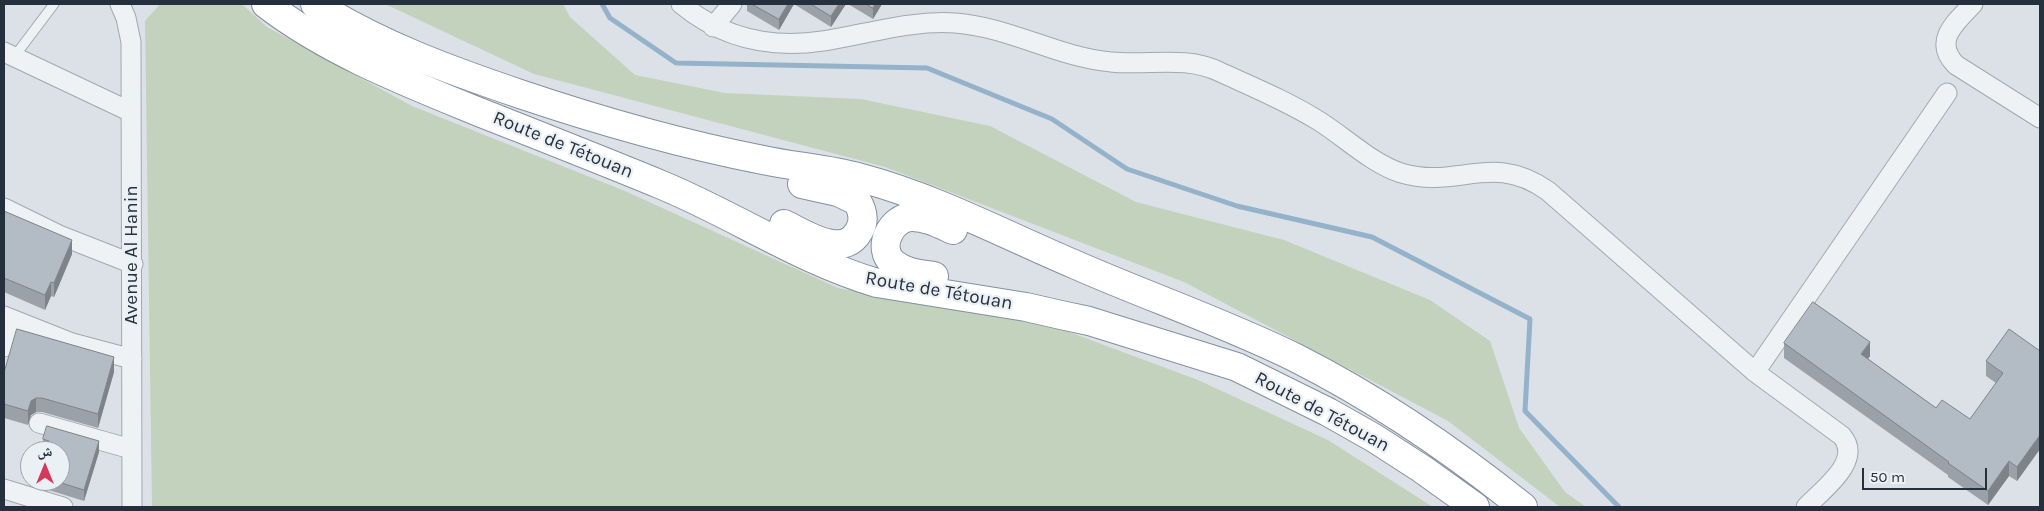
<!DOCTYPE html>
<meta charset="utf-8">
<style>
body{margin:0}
#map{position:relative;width:2044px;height:511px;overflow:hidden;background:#dce1e7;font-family:Karla,"Noto Naskh Arabic",sans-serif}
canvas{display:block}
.frame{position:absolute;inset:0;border:5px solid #25303e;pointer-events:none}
.north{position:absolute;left:20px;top:441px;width:50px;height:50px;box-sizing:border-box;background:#ebf0f5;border:1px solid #9ca3ac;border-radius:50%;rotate:0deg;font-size:14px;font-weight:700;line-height:20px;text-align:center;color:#25303e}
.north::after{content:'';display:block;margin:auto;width:18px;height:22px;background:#d5385a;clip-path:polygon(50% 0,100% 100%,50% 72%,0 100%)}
.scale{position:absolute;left:1862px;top:468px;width:125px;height:22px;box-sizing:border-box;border:2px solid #25303e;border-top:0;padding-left:6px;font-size:15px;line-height:18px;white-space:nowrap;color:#25303e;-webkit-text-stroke:4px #ebf0f5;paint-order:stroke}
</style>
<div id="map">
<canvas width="2044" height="511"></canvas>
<div class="frame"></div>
<div class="north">ش</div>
<div class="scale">50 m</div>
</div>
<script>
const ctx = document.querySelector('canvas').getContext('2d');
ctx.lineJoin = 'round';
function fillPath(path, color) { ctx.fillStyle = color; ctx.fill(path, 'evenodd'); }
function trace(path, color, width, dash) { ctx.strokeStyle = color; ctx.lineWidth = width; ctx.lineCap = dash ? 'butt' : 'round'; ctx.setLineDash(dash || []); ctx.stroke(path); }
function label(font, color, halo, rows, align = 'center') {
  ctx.font = font + ' Karla,sans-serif'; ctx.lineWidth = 4.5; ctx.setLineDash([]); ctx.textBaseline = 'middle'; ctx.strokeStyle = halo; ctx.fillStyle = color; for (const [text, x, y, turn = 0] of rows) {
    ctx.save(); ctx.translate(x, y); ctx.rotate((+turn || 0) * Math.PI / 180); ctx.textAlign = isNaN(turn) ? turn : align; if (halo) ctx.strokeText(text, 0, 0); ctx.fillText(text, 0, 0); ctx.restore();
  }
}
fillPath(new Path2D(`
 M 160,4 L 242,4 L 267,27 L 412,106 L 625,191 L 838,288 L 1053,326 L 1198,380 L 1328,440 L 1433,507 L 152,507 L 145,21 Z
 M 385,4 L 563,4 L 570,17 L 635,75 L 725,93 L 861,99 L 990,126 L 1136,202 L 1284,240 L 1430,300 L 1490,341 L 1519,428 L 1565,492 L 1586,507 L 1560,507 L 1448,421 L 1184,282 L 885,167 L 534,74 Z`), '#c3d2bd');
trace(new Path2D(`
 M 602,4 L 610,18 L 676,63 L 927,68 L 1052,119 L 1127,169 L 1237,206 L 1372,237 L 1530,319 L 1525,411 L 1619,507`), '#94b2ca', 5);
const service = new Path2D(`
 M 14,57 L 54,4`);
const minor = new Path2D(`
 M 120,4 L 126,18 L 131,42 L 132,507
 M 681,4 C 722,38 770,49 823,41 C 868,34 910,20 955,23 C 1010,27 1057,57 1111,62 C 1150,66 1184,55 1220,72 C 1253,87 1289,102 1319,121 C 1346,138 1371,163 1401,173 C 1458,190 1492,151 1548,191 L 1755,372 L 1842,436 C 1863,461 1823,489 1806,507
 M 1973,4 C 1956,22 1932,41 1956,65 L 2040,118
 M 713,27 L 732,4
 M 4,52 L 131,112
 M 4,208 L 59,235 L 133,264
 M 4,316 L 72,343 L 132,359
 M 4,347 L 14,321
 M 1755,372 L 1947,93
 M 39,423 L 131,449
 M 4,489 L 63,507`);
const trunk = new Path2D(`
 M 266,4 C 327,51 403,81 474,110 C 537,135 601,160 664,186 C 736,216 802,261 877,283 L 1026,307 L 1061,315 L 1089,321 L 1237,367 L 1328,412 L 1374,438 L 1422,469 L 1475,507
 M 315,4 C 378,44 449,70 520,94 C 600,121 681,144 763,160 C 796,167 829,169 861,178 C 936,198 1005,235 1076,265 C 1149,297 1225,323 1296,358 C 1377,399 1452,450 1523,507
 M 784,224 C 805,234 843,260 859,231 C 865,221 863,211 857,201 L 838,192 L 802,184
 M 934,276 C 920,274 905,273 893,263 C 876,248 891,217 912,217 C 927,217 940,224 953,230`);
trace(service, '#a1a8b1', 11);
trace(minor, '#a1a8b1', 21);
trace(trunk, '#83909f', 30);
trace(service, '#eff2f5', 9);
trace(minor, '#eff2f5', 19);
trace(trunk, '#fff', 28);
fillPath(new Path2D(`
 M 747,4 L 846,4 L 831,27 L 794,4 L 779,30 L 747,11 Z
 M 848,4 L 882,4 L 873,19 Z
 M 4,211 L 72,254 L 54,297 L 51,296 L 45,310 L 4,292 Z
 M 1784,343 L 1870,356 L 1868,359 L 1936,408 L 1970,419 L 1996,383 L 1986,376 L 1986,361 L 2040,351 L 2040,449 L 2017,481 L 2009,476 L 1988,505 L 1948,477 L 1948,475 L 1784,358 Z
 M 114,372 L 98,428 L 42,412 L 36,412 L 31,415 L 28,425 L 4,418 L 4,373 Z
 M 43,439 L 99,452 L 84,501 L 39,487 L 39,481 L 60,481 L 46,451 L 43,450 Z`), '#9aa1a9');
fillPath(new Path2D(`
 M 788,4 L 794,4 L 779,30 L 779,19 Z
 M 839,4 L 846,4 L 831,27 L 831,16 Z
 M 875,4 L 882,4 L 873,19 L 873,8 Z
 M 72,240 L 72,254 L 54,297 L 54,283 Z
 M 51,282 L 51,296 L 45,310 L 45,295 Z
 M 1870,342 L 1870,356 L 1861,368 L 1861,354 Z
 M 114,357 L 114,372 L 98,428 L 98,414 Z
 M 36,398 L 36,412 L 31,415 L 28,425 L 28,411 L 31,401 Z
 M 2040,435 L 2040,449 L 2017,481 L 2017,467 Z
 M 99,441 L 99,452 L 84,501 L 84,490 Z
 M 2009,461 L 2009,476 L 1988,505 L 1988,491 Z`), '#7d8389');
const building = new Path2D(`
 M 752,4 L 788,4 L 779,19 Z
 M 811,4 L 839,4 L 831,16 Z
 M 866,4 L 875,4 L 873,8 Z
 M 4,211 L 72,240 L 54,283 L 51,282 L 45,295 L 4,278 Z
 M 1813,302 L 1870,342 L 1861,354 L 1936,408 L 1942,400 L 1970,419 L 2003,373 L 1986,361 L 2009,329 L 2040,351 L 2040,435 L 2017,467 L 2009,461 L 1988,491 L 1948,463 L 1949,462 L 1784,343 Z
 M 17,329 L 114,357 L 98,414 L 42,398 L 36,398 L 31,401 L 28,411 L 4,404 L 4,373 Z
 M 47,426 L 99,441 L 84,490 L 55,481 L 60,481 L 60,451 L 46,451 L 49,441 L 43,439 Z`);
fillPath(building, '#b3bbc4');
trace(building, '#7d8389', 1);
label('19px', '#25303e', '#ebf0f5', [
 ["Route de Tétouan",563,145,22],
 ["Avenue Al Hanin",132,255,-90],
 ["Route de Tétouan",939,291,10],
 ["Route de Tétouan",1322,412,28]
]);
</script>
